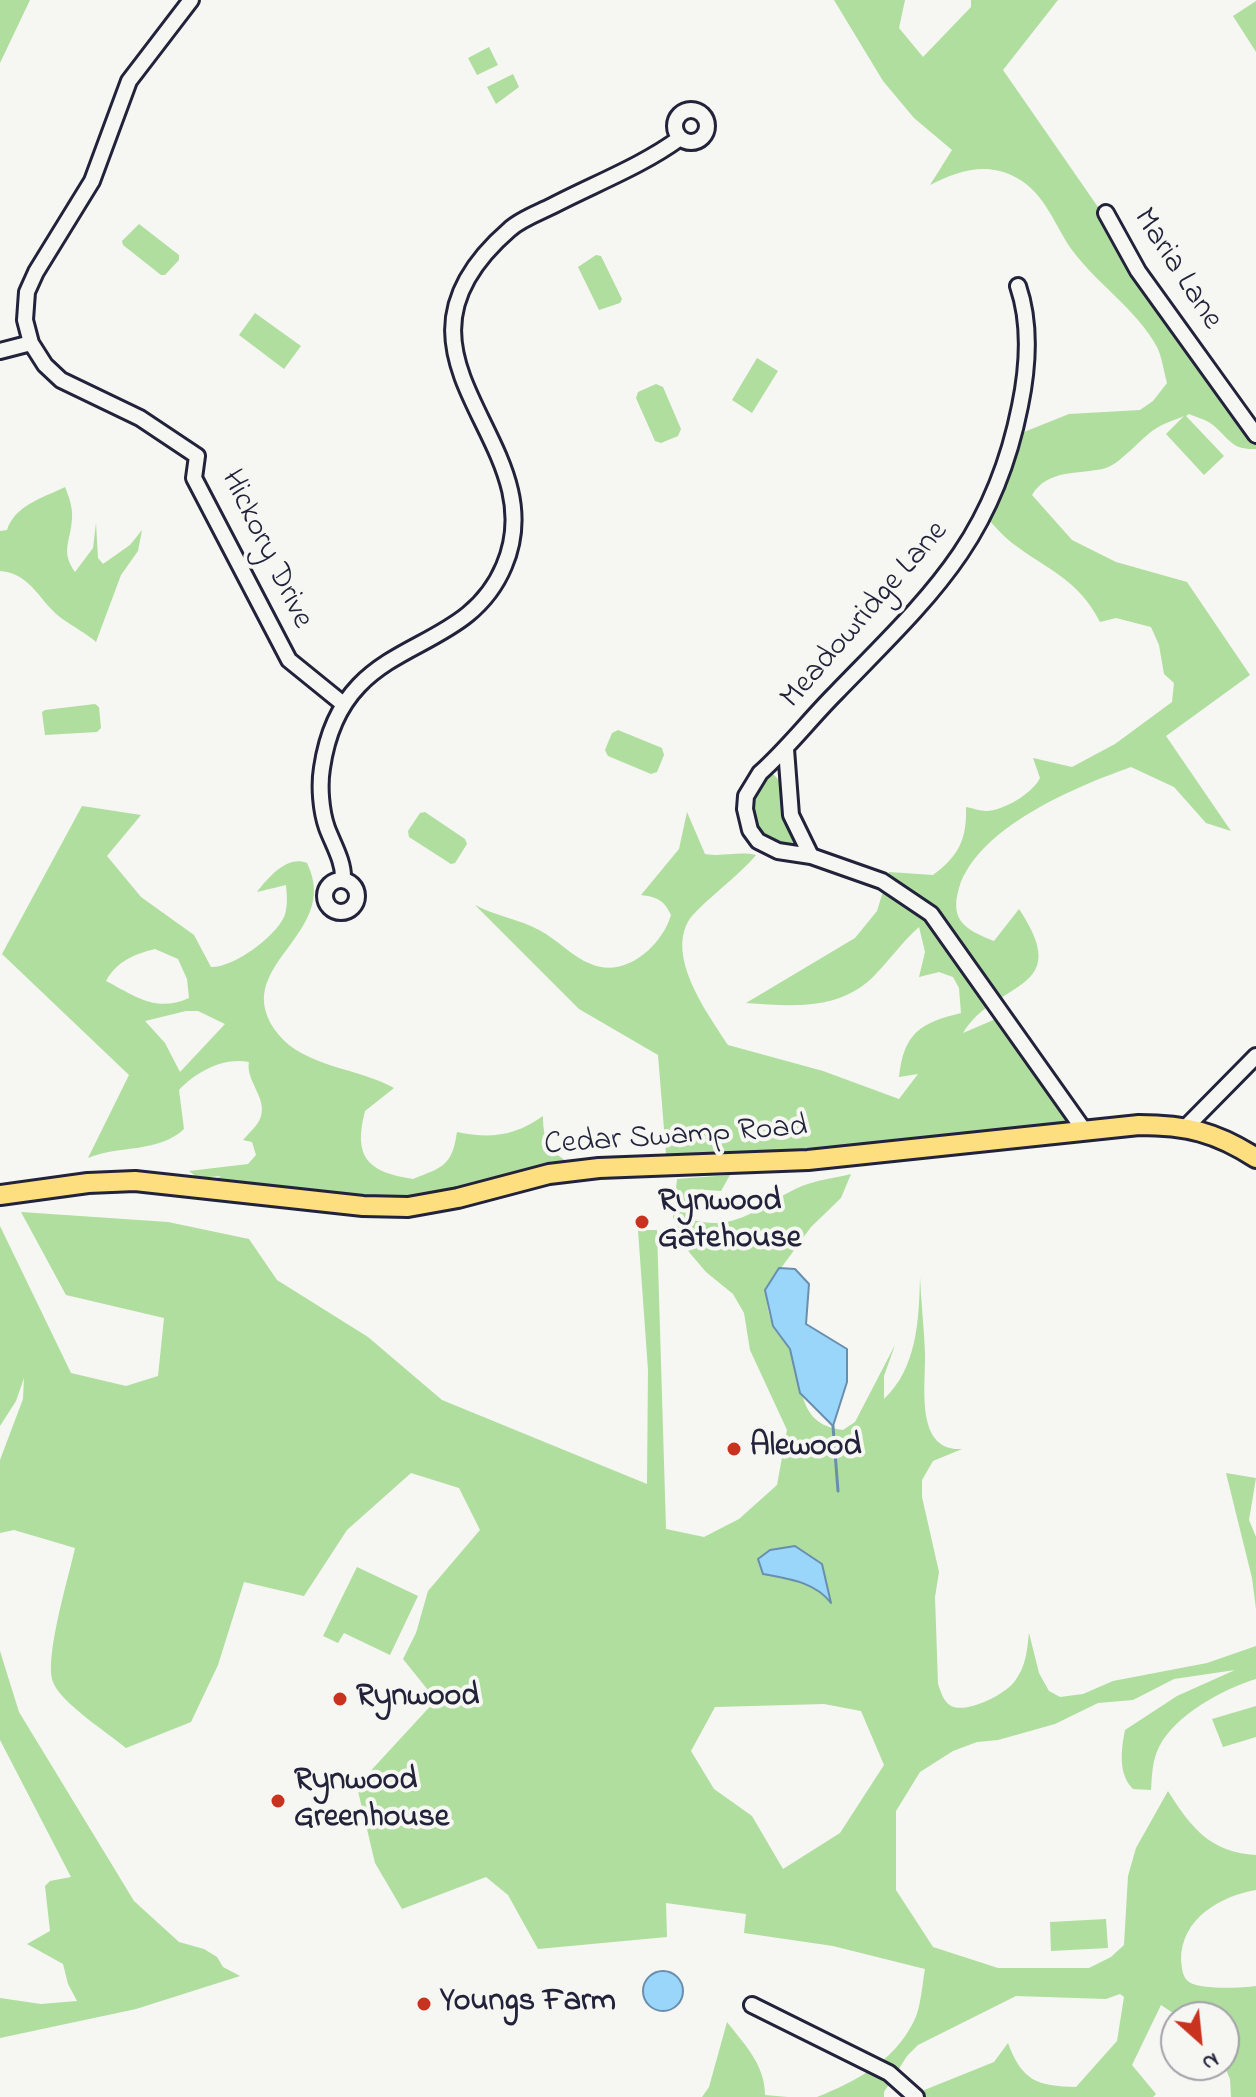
<!DOCTYPE html>
<style>
body{margin:0}
#map{position:relative;width:1256px;height:2097px;overflow:hidden;background:#f6f6f2;font-family:"Indie Flower",sans-serif}
canvas{display:block}
.north{position:absolute;left:1160px;top:2001px;width:80px;height:80px;box-sizing:border-box;background:#f6f6f2;border:2px solid #a1a1a9;border-radius:50%;rotate:153deg;font-size:22px;font-weight:700;line-height:32px;text-align:center;color:#22223b}
.north::after{content:'';display:block;margin:auto;width:28px;height:36px;background:#c8321e;clip-path:polygon(50% 0,100% 100%,50% 72%,0 100%)}
</style>
<div id="map">
<canvas width="1256" height="2097"></canvas>
<div class="north">N</div>
</div>
<script>
const ctx = document.querySelector('canvas').getContext('2d');
ctx.lineJoin = 'round';
function fillPath(path, color) { ctx.fillStyle = color; ctx.fill(path, 'evenodd'); }
function trace(path, color, width, dash) { ctx.strokeStyle = color; ctx.lineWidth = width; ctx.lineCap = dash ? 'butt' : 'round'; ctx.setLineDash(dash || []); ctx.stroke(path); }
function label(font, color, halo, rows, align = 'center') {
  ctx.font = font + ' "Indie Flower",sans-serif'; ctx.lineWidth = 8; ctx.setLineDash([]); ctx.textBaseline = 'middle'; ctx.strokeStyle = halo; ctx.fillStyle = color; for (const [text, x, y, turn = 0] of rows) {
    ctx.save(); ctx.translate(x, y); ctx.rotate((+turn || 0) * Math.PI / 180); ctx.textAlign = isNaN(turn) ? turn : align; if (halo) ctx.strokeText(text, 0, 0); ctx.fillText(text, 0, 0); ctx.restore();
  }
}
fillPath(new Path2D(`
 M 0,0 L 30,0 L 0,63 Z
 M 834,0 L 905,0 L 899,28 L 923,57 L 971,7 L 971,0 L 1058,0 L 1003,70 L 1256,435 L 1256,449 C 1231,450 1230,439 1213,425 C 1207,420 1196,417 1189,414 L 1186,416 L 1224,456 L 1204,475 L 1166,434 L 1184,416 C 1175,420 1164,423 1155,429 C 1140,439 1121,463 1106,468 C 1080,475 1048,468 1032,495 L 1072,540 L 1116,562 L 1187,582 L 1250,675 L 1166,736 L 1231,831 L 1206,823 L 1174,787 L 1131,767 C 1075,787 978,827 959,888 C 949,921 966,930 994,941 L 1019,909 C 1075,993 996,979 963,1033 L 1005,1015 L 1084,1130 L 667,1166 L 658,1055 L 579,1009 L 475,905 C 495,916 519,919 539,930 C 557,939 572,957 591,964 C 625,979 662,946 671,915 C 664,900 657,897 641,895 L 679,849 L 687,812 L 705,854 C 723,857 738,851 756,855 C 740,875 700,904 689,920 C 666,958 708,1014 728,1045 L 823,1071 L 899,1099 L 918,1074 L 899,1077 C 904,1033 920,1023 961,1013 L 959,988 L 953,977 L 939,972 L 919,977 L 925,952 L 919,927 C 902,942 888,962 872,978 C 837,1011 791,1006 746,1003 L 855,938 L 877,911 L 889,872 L 933,875 C 959,856 967,839 966,807 C 972,808 980,811 986,811 C 1003,811 1033,793 1040,778 L 1033,758 L 1072,767 L 1115,744 L 1172,702 L 1174,683 L 1164,674 L 1159,645 L 1151,627 L 1116,618 L 1100,622 C 1078,579 1048,570 1012,543 C 1002,535 994,525 985,516 L 1014,436 L 1069,414 L 1140,410 L 1153,401 L 1167,383 C 1164,372 1162,357 1157,347 C 1136,309 1097,284 1072,250 C 1055,226 1045,193 1017,178 C 986,161 958,171 930,185 L 952,150 L 914,118 L 883,81 Z
 M 1256,1 L 1256,52 L 1233,16 Z
 M 489,47 L 498,65 L 477,75 L 468,58 Z
 M 513,74 L 519,87 L 496,104 L 487,87 Z
 M 139,224 L 179,255 L 179,260 L 165,275 L 161,275 L 123,245 L 122,241 Z
 M 596,255 L 601,256 L 622,299 L 620,303 L 599,310 L 578,267 Z
 M 255,313 L 301,346 L 284,369 L 239,335 Z
 M 757,358 L 778,371 L 752,413 L 732,400 Z
 M 656,384 L 663,387 L 681,429 L 678,436 L 661,443 L 655,441 L 636,398 L 638,392 Z
 M 65,487 C 69,497 73,508 72,518 C 71,541 60,551 75,572 L 93,548 L 96,523 L 98,558 L 103,564 L 130,545 L 142,530 L 138,551 L 121,575 L 96,642 C 86,633 75,628 64,620 C 40,604 32,573 0,571 L 0,531 L 7,530 C 15,505 43,498 65,487 Z
 M 95,704 L 99,707 L 101,728 L 97,732 L 45,735 L 42,712 L 45,710 Z
 M 618,730 L 662,748 L 664,755 L 657,772 L 651,774 L 608,756 L 605,750 L 612,733 Z
 M 771,772 L 781,782 L 797,847 L 781,850 L 752,828 L 751,790 Z
 M 82,806 L 141,815 L 107,856 L 141,897 L 194,935 L 211,967 C 233,968 275,937 284,917 C 288,908 287,895 286,885 L 257,892 C 268,878 287,855 307,863 C 343,936 225,966 278,1034 C 304,1067 359,1068 394,1088 L 365,1111 C 353,1157 367,1172 413,1179 C 443,1167 452,1166 457,1132 C 490,1139 515,1136 543,1116 C 543,1139 548,1150 568,1162 L 420,1200 L 369,1202 L 211,1181 L 221,1176 L 198,1178 L 189,1171 L 248,1164 L 256,1155 L 252,1142 L 243,1140 C 248,1134 257,1126 260,1119 C 269,1099 245,1081 249,1062 C 223,1057 196,1072 179,1090 L 184,1129 C 159,1153 119,1145 88,1158 L 129,1075 L 2,954 ZM 155,949 L 178,959 L 187,979 L 189,998 C 156,1013 135,996 106,981 C 116,962 134,954 155,949 ZM 186,1011 L 198,1011 L 225,1024 L 180,1072 L 165,1043 L 145,1021 Z
 M 425,812 L 465,839 L 467,844 L 455,863 L 451,864 L 409,837 L 408,831 L 420,813 Z
 M 851,1174 L 841,1198 L 811,1227 L 765,1290 C 767,1301 768,1317 774,1327 C 777,1335 785,1340 789,1348 C 806,1381 793,1424 843,1430 L 855,1422 L 895,1345 L 884,1376 L 884,1399 C 917,1368 919,1320 920,1277 C 921,1302 924,1327 925,1353 C 926,1384 914,1452 962,1449 L 933,1461 L 922,1480 L 922,1497 L 939,1572 L 935,1597 L 938,1684 C 941,1692 943,1701 951,1706 C 967,1714 1006,1694 1015,1681 C 1026,1666 1027,1651 1029,1633 L 1039,1673 L 1049,1691 L 1060,1697 L 1083,1694 L 1113,1681 L 1207,1663 L 1256,1646 L 1256,1679 C 1223,1689 1175,1715 1159,1747 C 1152,1761 1152,1775 1151,1790 L 1133,1789 C 1118,1774 1121,1750 1125,1730 L 1177,1696 L 1235,1670 L 1174,1679 L 1133,1700 L 1098,1703 L 1055,1724 L 998,1740 L 977,1742 L 953,1751 L 920,1772 L 896,1811 L 896,1890 L 933,1947 L 998,1968 L 1089,1968 L 1111,1957 L 1124,1945 L 1128,1876 L 1136,1848 L 1168,1791 C 1190,1826 1210,1853 1256,1855 L 1256,1890 C 1221,1896 1181,1918 1181,1960 C 1182,1968 1182,1977 1189,1982 C 1200,1990 1242,1988 1256,1986 L 1256,2097 L 1231,2097 L 1230,2079 L 1224,2065 L 1224,2017 L 1179,2017 L 1161,2005 L 1132,2065 L 1156,2094 L 1153,2097 L 907,2097 L 994,2062 L 1008,2043 C 1022,2081 1037,2086 1076,2087 L 1117,2041 L 1124,1997 L 1120,1994 L 1106,1999 L 1016,1996 L 918,2045 L 907,2056 L 884,2092 L 884,2097 L 817,2097 C 855,2082 893,2062 913,2023 C 921,2009 922,1985 925,1969 L 833,1946 L 744,1933 L 746,1914 L 666,1903 L 667,1937 L 538,1949 L 508,1895 L 486,1877 L 402,1909 L 375,1863 L 358,1791 L 365,1777 L 436,1700 L 403,1659 L 416,1633 L 428,1591 L 480,1530 L 459,1488 L 411,1473 L 347,1530 L 304,1596 L 244,1582 L 218,1665 L 191,1722 L 126,1748 C 108,1733 60,1702 53,1682 C 44,1658 69,1576 75,1548 L 14,1530 L 0,1533 L 0,1460 L 23,1399 L 24,1378 L 16,1401 L 0,1426 L 0,1226 L 71,1373 L 126,1386 L 158,1376 L 164,1318 L 66,1295 L 21,1212 L 168,1222 L 249,1239 L 277,1280 L 368,1337 L 442,1400 L 647,1484 L 648,1370 L 638,1230 L 657,1230 L 666,1529 L 704,1537 L 739,1519 L 777,1485 L 787,1430 L 750,1350 L 744,1313 L 733,1294 L 706,1272 L 689,1252 L 673,1218 L 677,1179 L 730,1175 L 721,1191 L 691,1189 L 690,1219 C 736,1234 761,1204 802,1186 C 817,1180 835,1178 851,1174 ZM 824,1704 L 861,1711 L 884,1765 L 840,1833 L 783,1869 L 752,1816 L 714,1789 L 691,1751 L 715,1707 Z
 M 1226,1473 L 1256,1478 L 1249,1520 L 1256,1537 L 1256,1609 L 1252,1578 Z
 M 357,1567 L 418,1596 L 390,1655 L 344,1633 L 338,1643 L 323,1636 Z
 M 0,1651 L 19,1712 L 134,1901 L 179,1942 L 204,1949 L 217,1957 L 223,1967 L 240,1976 L 136,2009 L 0,2038 L 0,1998 L 41,2004 L 77,2001 L 68,1984 L 63,1964 L 27,1944 L 50,1931 L 45,1886 L 50,1881 L 71,1877 L 0,1740 Z
 M 1256,1706 L 1256,1737 L 1223,1747 L 1212,1719 Z
 M 1106,1919 L 1108,1948 L 1051,1951 L 1050,1922 Z
 M 727,2022 C 745,2045 765,2065 765,2095 L 788,2097 L 702,2097 L 709,2087 Z`), '#afde9e');
const water = new Path2D(`
 M 779,1268 L 795,1269 L 809,1284 L 806,1324 L 847,1349 L 847,1382 L 833,1426 L 800,1393 L 790,1349 L 773,1326 L 765,1290 Z
 M 795,1546 L 822,1564 L 831,1603 C 815,1582 789,1579 763,1574 L 758,1559 L 770,1550 Z
 M643 1991a20 20 0 1 1 40 0a20 20 0 1 1-40 0Z`);
fillPath(water, '#99d6fa');
trace(water, '#698eae', 2);
trace(new Path2D(`
 M 833,1426 L 838,1491`), '#698eae', 3);
const minor = new Path2D(`
 M 191,0 L 129,81 L 92,181 L 36,272 L 27,292 L 25,320 L 31,343 L 45,365 L 61,380 L 140,418 L 197,456 L 194,478 L 289,660 L 342,703
 M675 126a16 16 0 1 1 32 0a16 16 0 1 1-32 0Z
 M 1106,213 L 1138,271 L 1256,435
 M 1018,286 C 1031,324 1028,367 1020,406 C 993,542 928,598 836,693 C 810,719 788,748 760,773 L 746,796 L 745,809 L 750,830 L 758,841 L 778,851 L 811,856 L 882,881 L 931,914 L 1084,1130
 M 0,351 L 31,343
 M 786,749 L 791,815 L 811,856
 M 343,879 C 344,862 333,844 327,828 C 321,811 319,786 322,768 C 342,630 463,664 504,566 C 558,440 361,358 510,229 C 521,219 538,213 552,206 C 594,184 642,166 680,138
 M325 896a16 16 0 1 1 32 0a16 16 0 1 1-32 0Z
 M 1187,1126 L 1256,1056
 M 752,2005 L 889,2073 L 916,2097`);
const major = new Path2D(`
 M 0,1195 L 88,1183 L 135,1181 L 363,1206 L 408,1207 L 458,1198 L 549,1174 L 599,1168 L 808,1160 L 1139,1125 C 1186,1125 1216,1132 1256,1158`);
trace(minor, '#22223b', 20);
trace(major, '#22223b', 24);
trace(minor, '#f6f6f2', 14);
trace(major, '#fedf80', 18);
for (const [x, y, r, color] of [
 [642,1222,8,"#c8321e"],
 [734,1449,8,"#c8321e"],
 [340,1699,8,"#c8321e"],
 [278,1801,8,"#c8321e"],
 [424,2004,8,"#c8321e"]
]) { const dot = new Path2D(); dot.arc(x, y, r, 0, 2 * Math.PI); ctx.fillStyle = color; ctx.fill(dot); trace(dot, '#f6f6f2', 3); }
label('32px', '#22223b', '#f6f6f2', [
 ["Maria Lane",1176,270,57],
 ["Hickory Drive",265,550,64],
 ["Meadowridge Lane",866,616,-49],
 ["Cedar Swamp Road",676,1138,-4]
]);
label('bold 32px', '#22223b', '#f6f6f2', [
 ["Rynwood",658,1204],
 ["Gatehouse",658,1241],
 ["Alewood",750,1449],
 ["Rynwood",356,1699],
 ["Rynwood",294,1783],
 ["Greenhouse",294,1820],
 ["Youngs Farm",440,2004]
], 'left');
</script>
